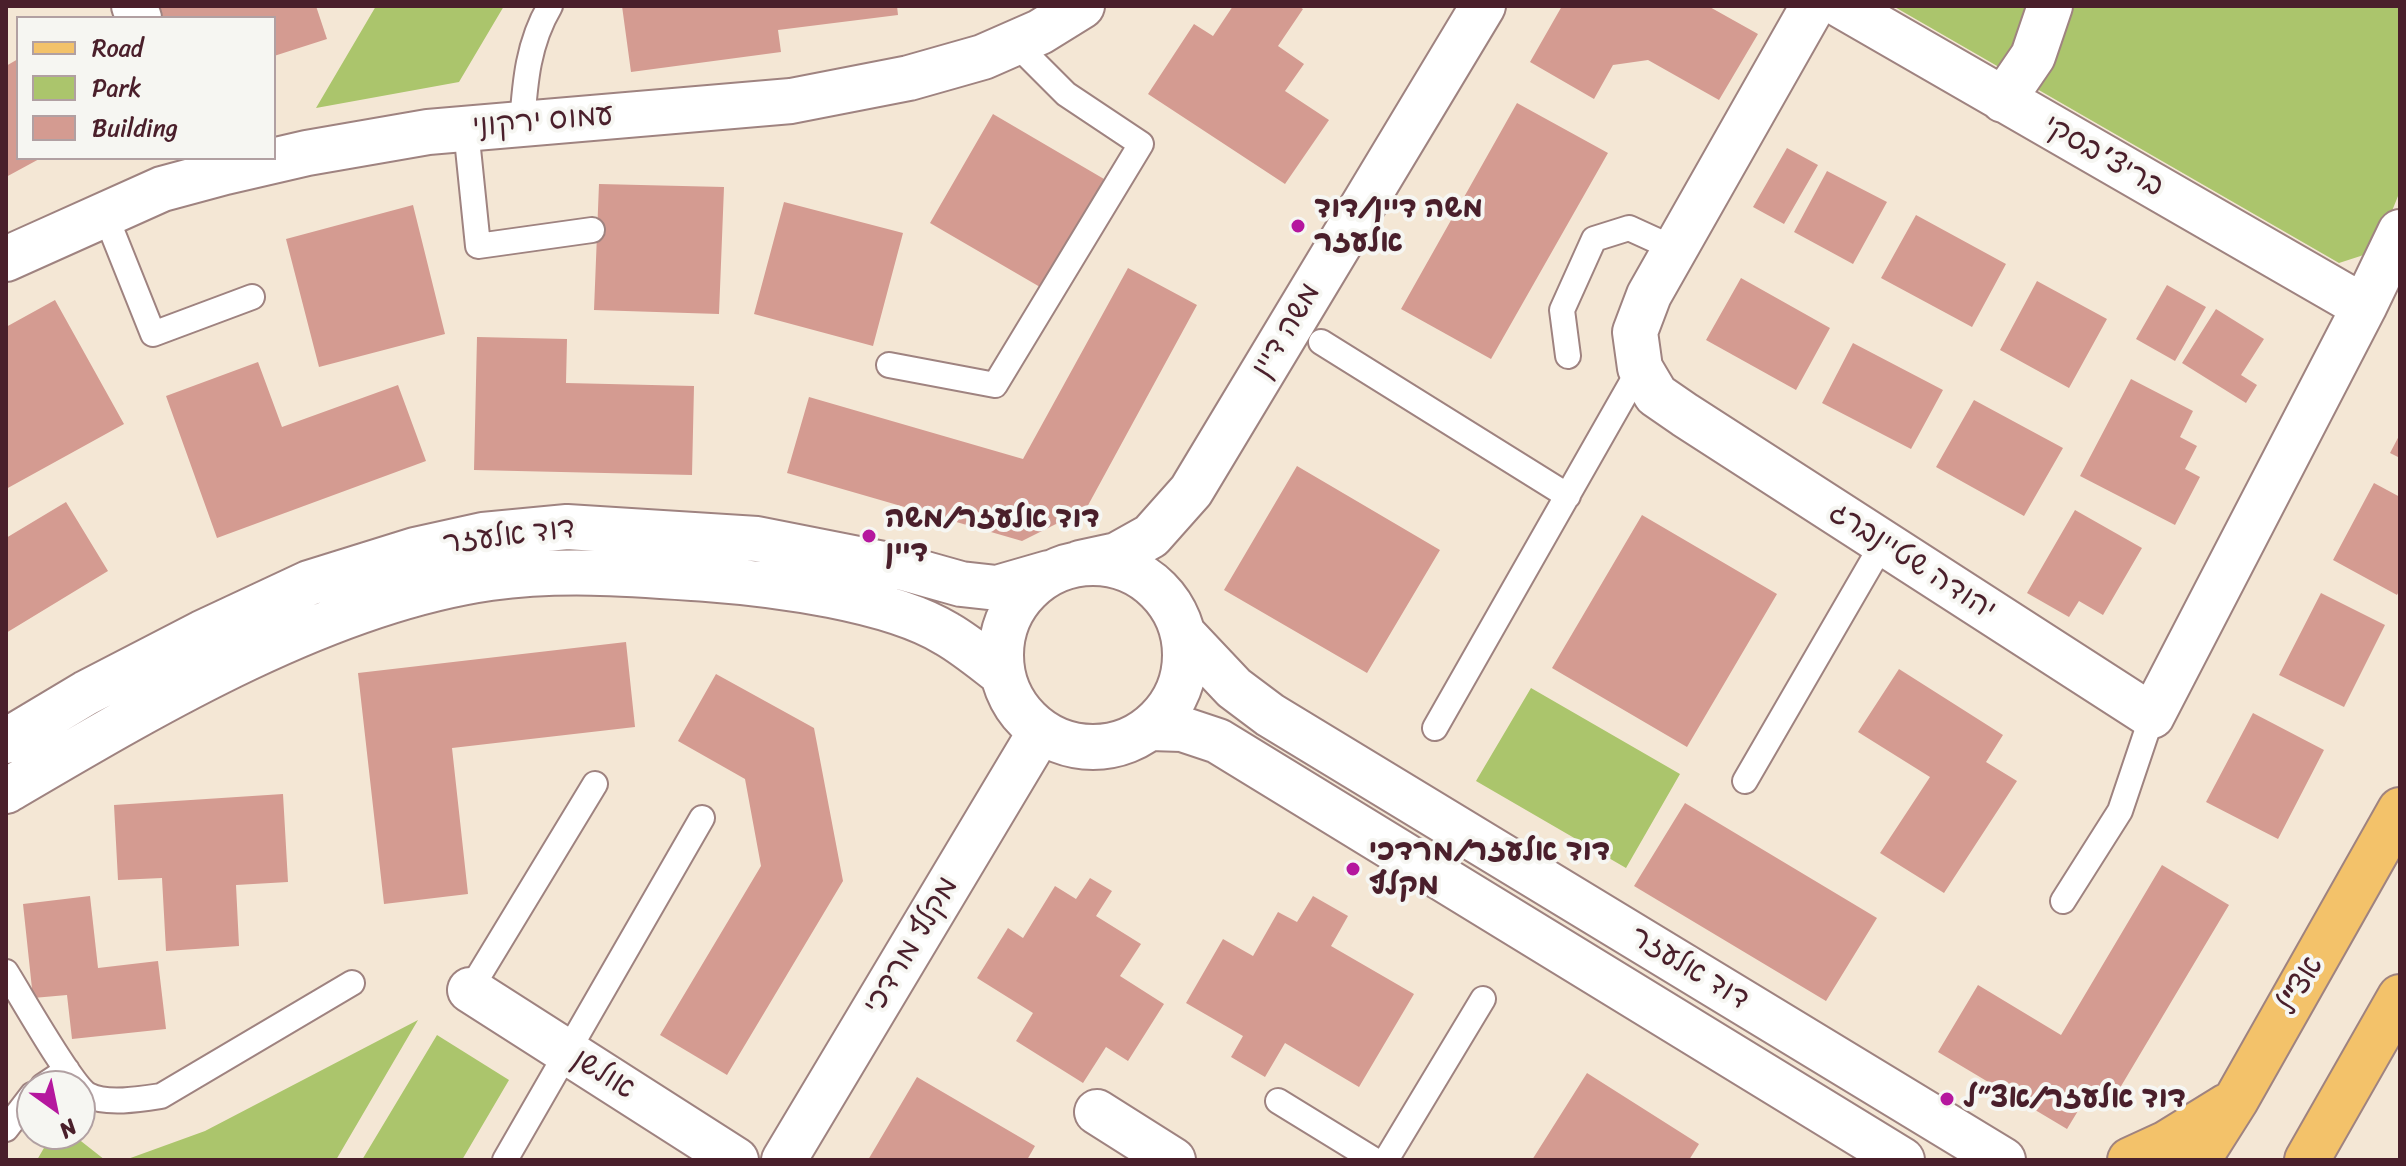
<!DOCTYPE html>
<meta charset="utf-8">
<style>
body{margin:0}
#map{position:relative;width:2406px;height:1166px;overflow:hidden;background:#f4e7d5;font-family:Sriracha,sans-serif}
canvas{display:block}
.frame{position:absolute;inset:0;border:8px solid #4a1f2b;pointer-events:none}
.legend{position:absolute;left:16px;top:16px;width:260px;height:144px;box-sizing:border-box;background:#f6f6f2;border:2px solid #b1a0a2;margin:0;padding:10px 14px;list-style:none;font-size:24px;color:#4a1f2b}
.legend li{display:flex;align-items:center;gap:16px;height:40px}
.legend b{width:40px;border:2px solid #b1a0a2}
.north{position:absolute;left:16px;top:1070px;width:80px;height:80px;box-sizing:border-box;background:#f6f6f2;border:2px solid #b1a0a2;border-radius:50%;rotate:147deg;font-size:22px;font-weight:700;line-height:32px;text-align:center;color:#4a1f2b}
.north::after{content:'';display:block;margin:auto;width:28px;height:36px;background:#b5179e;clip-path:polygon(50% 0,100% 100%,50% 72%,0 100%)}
</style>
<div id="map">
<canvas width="2406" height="1166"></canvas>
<div class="frame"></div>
<ul class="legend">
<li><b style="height:10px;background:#f3c26a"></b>Road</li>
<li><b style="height:22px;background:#abc56c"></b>Park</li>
<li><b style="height:22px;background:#d49b91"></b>Building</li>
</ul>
<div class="north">N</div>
</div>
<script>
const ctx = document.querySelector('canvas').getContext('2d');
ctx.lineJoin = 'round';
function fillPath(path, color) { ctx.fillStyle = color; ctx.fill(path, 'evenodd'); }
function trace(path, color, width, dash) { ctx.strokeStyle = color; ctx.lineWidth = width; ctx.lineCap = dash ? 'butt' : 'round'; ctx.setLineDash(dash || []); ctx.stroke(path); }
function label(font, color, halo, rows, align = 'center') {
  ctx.font = font + ' Sriracha,"Playpen Sans Hebrew",sans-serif'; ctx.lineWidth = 8; ctx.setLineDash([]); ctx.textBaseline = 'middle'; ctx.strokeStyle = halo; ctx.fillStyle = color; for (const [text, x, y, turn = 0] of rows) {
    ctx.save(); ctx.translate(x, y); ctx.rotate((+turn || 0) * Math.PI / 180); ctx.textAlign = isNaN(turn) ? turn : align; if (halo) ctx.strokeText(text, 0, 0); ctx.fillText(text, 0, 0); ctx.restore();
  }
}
fillPath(new Path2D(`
 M 376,6 L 504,6 L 459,82 L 316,108 Z
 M 1893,6 L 2400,6 L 2400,191 L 2376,251 L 2339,263 Z
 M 1531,688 L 1680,774 L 1626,868 L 1476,781 Z
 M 418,1020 L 336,1160 L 125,1160 L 205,1131 Z
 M 437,1035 L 509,1080 L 462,1160 L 362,1160 Z
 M 52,1134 L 72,1134 L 105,1160 L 37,1160 Z`), '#abc56c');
fillPath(new Path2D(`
 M 158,6 L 316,6 L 327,39 L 274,56 L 274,18 L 162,18 Z
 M 622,6 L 897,6 L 898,15 L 778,30 L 781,52 L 631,72 Z
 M 1233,6 L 1298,6 L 1303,9 L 1278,46 L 1304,64 L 1285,91 L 1329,120 L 1285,184 L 1148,94 L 1194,24 L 1213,36 Z
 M 1562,6 L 1708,6 L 1758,34 L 1719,100 L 1648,60 L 1613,65 L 1594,99 L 1530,62 Z
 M 18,59 L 18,158 L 41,158 L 6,177 L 6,66 Z
 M 1517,103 L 1608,153 L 1491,359 L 1401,309 Z
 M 993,114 L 1104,179 L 1040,287 L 930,223 Z
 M 1787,148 L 1818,165 L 1784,224 L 1753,207 Z
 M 1827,171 L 1887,202 L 1853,264 L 1794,232 Z
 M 599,184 L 724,187 L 719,314 L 594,310 Z
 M 784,202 L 903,233 L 873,346 L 754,314 Z
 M 413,205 L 445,334 L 319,367 L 286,239 Z
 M 1916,215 L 2006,264 L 1972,327 L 1881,278 Z
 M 1128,268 L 1197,305 L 1086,509 L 1022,541 L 787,473 L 809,397 L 1023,459 Z
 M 1741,278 L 1830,328 L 1796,390 L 1706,340 Z
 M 2037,281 L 2107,319 L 2069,388 L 2000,350 Z
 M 2167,285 L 2206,307 L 2175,361 L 2136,339 Z
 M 55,300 L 124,424 L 6,489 L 6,327 Z
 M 2216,309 L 2264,339 L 2241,375 L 2257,385 L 2246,403 L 2182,363 Z
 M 477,337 L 567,339 L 566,383 L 694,386 L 692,475 L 474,470 Z
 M 1853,343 L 1943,390 L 1911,449 L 1822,403 Z
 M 258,362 L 282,427 L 398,385 L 426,461 L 217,538 L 166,396 Z
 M 2131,379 L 2193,411 L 2180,437 L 2197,446 L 2185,469 L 2200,477 L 2175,525 L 2080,476 Z
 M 1974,400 L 2063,448 L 2024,516 L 1936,467 Z
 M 2400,434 L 2400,458 L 2390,453 Z
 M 1297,466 L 1440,550 L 1367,673 L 1224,590 Z
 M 2374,483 L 2400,497 L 2400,589 L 2397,595 L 2333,560 Z
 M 66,502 L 108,571 L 6,633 L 6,538 Z
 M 2075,510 L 2142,548 L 2103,615 L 2079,601 L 2069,617 L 2027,593 Z
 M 1642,515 L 1777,594 L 1687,747 L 1552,668 Z
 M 2321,593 L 2385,625 L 2344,707 L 2279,675 Z
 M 626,642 L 635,727 L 452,748 L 468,894 L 384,904 L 358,673 Z
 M 1899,669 L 2003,735 L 1986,762 L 2017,781 L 1944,893 L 1880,853 L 1930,777 L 1858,732 Z
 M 716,674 L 814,728 L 843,881 L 727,1075 L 660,1035 L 761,866 L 745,779 L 678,741 Z
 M 2253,713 L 2324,750 L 2278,839 L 2206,802 Z
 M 283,794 L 288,882 L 236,885 L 239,946 L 166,951 L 162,878 L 118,880 L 114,805 Z
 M 1685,803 L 1877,918 L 1826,1001 L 1634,886 Z
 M 2162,865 L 2229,905 L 2108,1108 L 2087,1096 L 2067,1129 L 1938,1052 L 1978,985 L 2061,1035 Z
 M 1090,878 L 1112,891 L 1096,916 L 1141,944 L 1120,976 L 1164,1004 L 1128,1061 L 1106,1047 L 1083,1083 L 1016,1041 L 1033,1013 L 977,978 L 1008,928 L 1023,938 L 1055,886 L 1076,899 Z
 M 90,896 L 98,968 L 158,961 L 166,1029 L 72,1039 L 67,995 L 33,998 L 23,904 Z
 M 1313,896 L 1348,916 L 1331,946 L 1414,994 L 1359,1087 L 1285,1043 L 1265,1077 L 1231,1057 L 1243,1036 L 1186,1003 L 1223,939 L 1253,956 L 1278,912 L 1297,922 Z
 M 1587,1073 L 1699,1144 L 1689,1160 L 1532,1160 Z
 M 917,1077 L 1035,1146 L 1027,1160 L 868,1160 Z`), '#d49b91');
const service = new Path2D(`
 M 522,124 C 525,82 528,43 550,6
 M 466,129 L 478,246 L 592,230
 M 105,214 L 153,334 L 252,297
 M 1321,342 L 1568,496
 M 1568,356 L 1562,310 L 1594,239 L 1629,228 L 1675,249
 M 889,365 L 995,385 L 1141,144 L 1066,94 L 1015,43
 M 1435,728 L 1640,368
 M 1745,781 L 1883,543
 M 2063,901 L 2120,811 L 2152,716
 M 6,972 C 20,994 71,1085 88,1095 C 106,1105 142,1099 161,1096 L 352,983
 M 470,990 L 595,784
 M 43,1086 L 67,1070
 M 1278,1101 L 1374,1160
 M 6,1129 L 32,1095
 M 505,1160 L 702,818
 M 1386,1160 L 1483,999`);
const minor = new Path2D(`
 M 134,6 L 139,18
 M 1813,6 L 1649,295 L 1635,332 L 1640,368 L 1656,395 L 1685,415 L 2152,716 L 2364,307 L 2400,232
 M 1842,6 L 2364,307
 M 2003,100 L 2033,56 L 2050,6
 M 6,259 L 162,189 L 225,172 L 307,153 L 428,132 L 791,101 L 909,78 L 983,57 L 1040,32 L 1082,6
 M 470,990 L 736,1160
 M 1097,1112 L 1173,1160`);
const tertiary = new Path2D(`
 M1001 655a92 92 0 1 1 184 0a92 92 0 1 1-184 0Z
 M 1080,563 L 1117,555 L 1151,536 L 1191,491 L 1483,6
 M 1184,635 L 1234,688 L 1270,715 L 2003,1160
 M 1151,728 L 1182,729 L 1218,741 L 1902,1160
 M 6,741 L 86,693 L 202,633 L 309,583 L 415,550 L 483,535 L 567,527 L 757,539 L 904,568 L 961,584 L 997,588 L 1049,573
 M 6,791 C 149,707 324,602 490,578 C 563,568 634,574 707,579 C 775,584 890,599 947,634 C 966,645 984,660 1001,673
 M 784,1160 L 1040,732`);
const primary = new Path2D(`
 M 2130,1160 L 2167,1143 L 2227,1106
 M 2198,1160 L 2236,1100 L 2400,810
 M 2307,1160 L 2400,997`);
trace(service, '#9f8380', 28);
trace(minor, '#9f8380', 48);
trace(tertiary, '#9f8380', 48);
trace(primary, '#9f8380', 48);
trace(service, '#fff', 24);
trace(minor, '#fff', 44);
trace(tertiary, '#fff', 44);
trace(primary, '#f3c26a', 44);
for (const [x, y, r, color] of [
 [1298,226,8,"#b5179e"],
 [869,536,8,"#b5179e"],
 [1353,869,8,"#b5179e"],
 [1947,1099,8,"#b5179e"]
]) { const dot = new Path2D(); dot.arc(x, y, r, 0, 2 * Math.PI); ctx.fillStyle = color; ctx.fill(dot); trace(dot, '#f6f6f2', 3); }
label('30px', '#4a1f2b', '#f6f6f2', [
 ["עמוס ירקוני",543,122,-5],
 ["בריצ'בסקי",2103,157,30],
 ["משה דיין",1287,331,-59],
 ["דוד אלעזר",509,537,-7],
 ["יהודה שטיינברג",1912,562,33],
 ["מקלף מרדכי",912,946,-59],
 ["דוד אלעזר",1689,969,31],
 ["אצ\"ל",2301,986,-60],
 ["אולשן",603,1075,32]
]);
label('bold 30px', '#4a1f2b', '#f6f6f2', [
 ["משה דיין/דוד",1314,209],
 ["אלעזר",1314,243],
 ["דוד אלעזר/משה",885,519],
 ["דיין",885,553],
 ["דוד אלעזר/מרדכי",1369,852],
 ["מקלף",1369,886],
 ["דוד אלעזר/אצ״ל",1963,1099]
], 'left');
</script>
